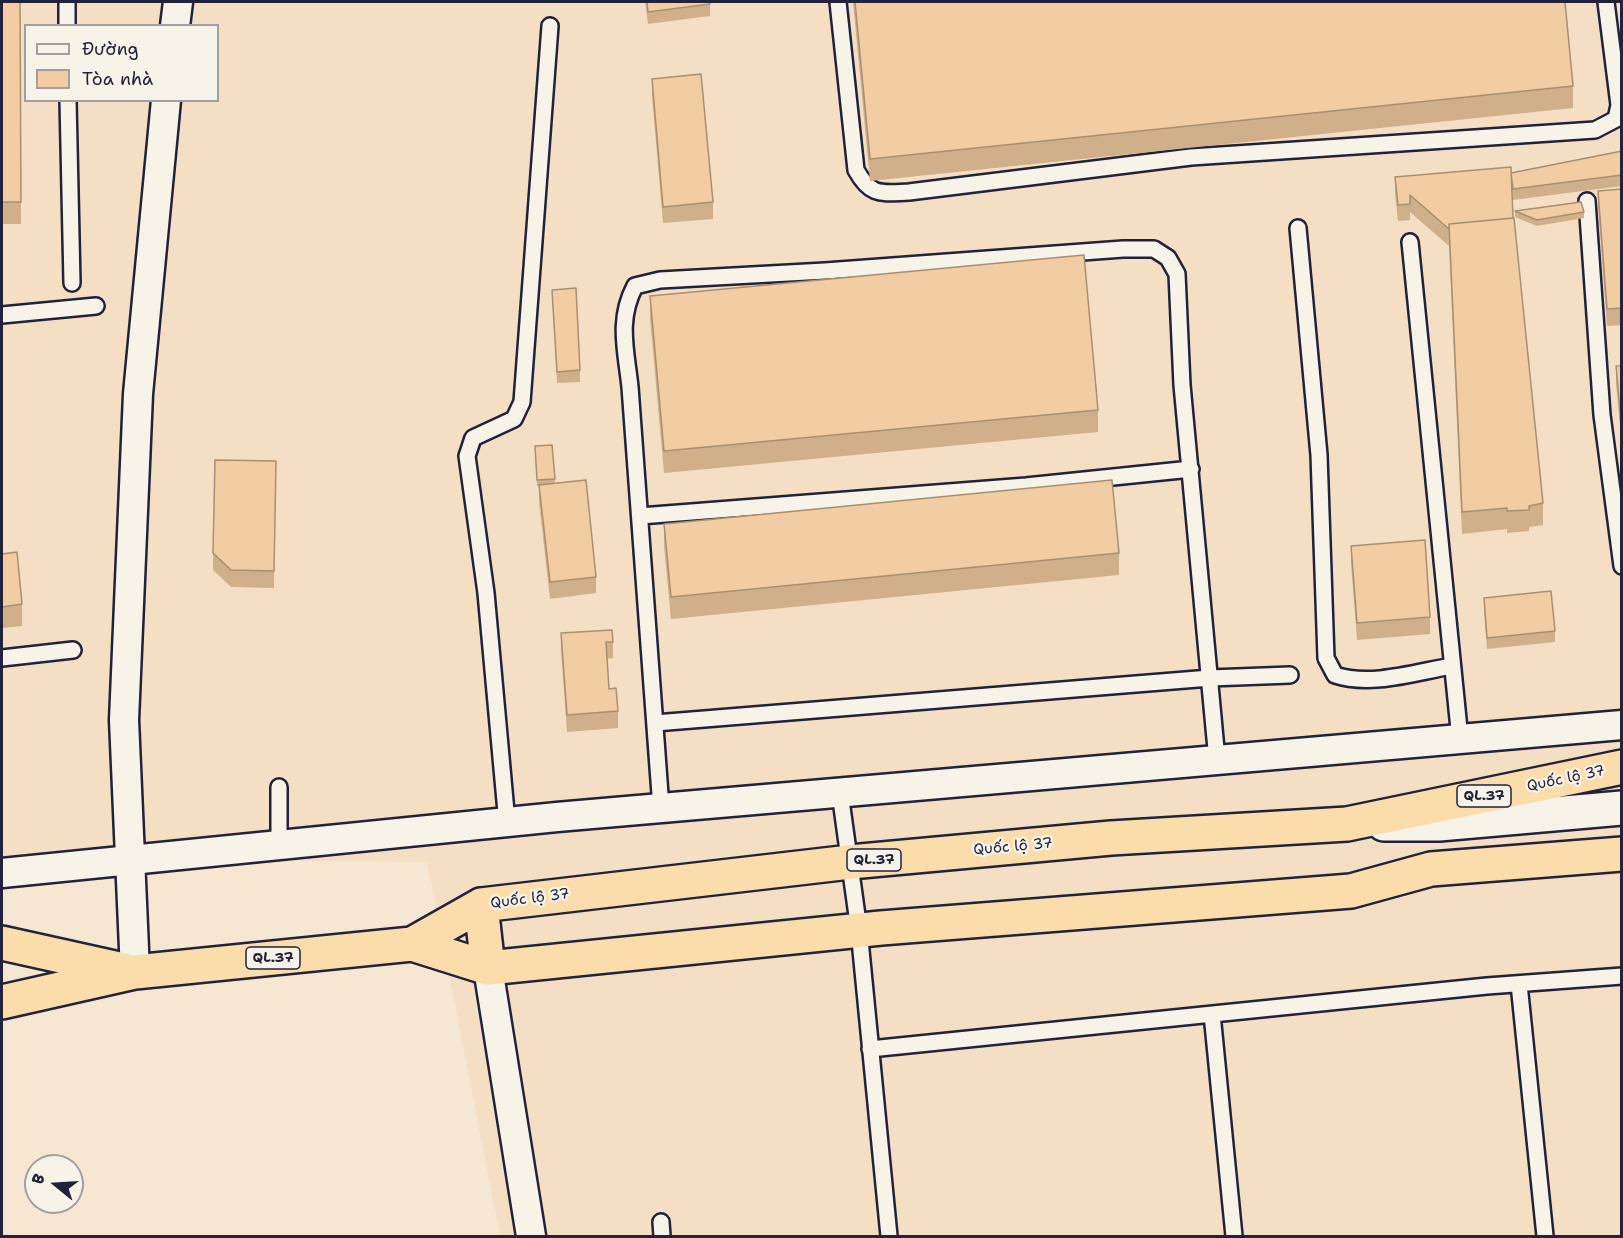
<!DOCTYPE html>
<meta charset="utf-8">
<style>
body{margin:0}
#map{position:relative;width:1623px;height:1238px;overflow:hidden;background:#f6e7d3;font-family:"Shantell Sans",sans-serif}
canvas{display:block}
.frame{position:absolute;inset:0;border:3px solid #22223b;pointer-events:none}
.legend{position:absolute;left:24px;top:24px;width:195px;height:78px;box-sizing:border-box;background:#f7f3e8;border:2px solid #a29fa3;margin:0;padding:8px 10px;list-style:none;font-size:18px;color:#22223b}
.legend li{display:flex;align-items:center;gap:12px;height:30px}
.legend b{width:30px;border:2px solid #a29fa3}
.north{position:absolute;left:24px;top:1154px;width:60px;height:60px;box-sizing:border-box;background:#f7f3e8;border:2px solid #a29fa3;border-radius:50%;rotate:288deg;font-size:16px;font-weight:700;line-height:24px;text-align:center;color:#22223b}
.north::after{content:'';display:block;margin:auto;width:21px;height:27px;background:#22223b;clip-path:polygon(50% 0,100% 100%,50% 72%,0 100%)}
</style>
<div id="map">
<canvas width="1623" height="1238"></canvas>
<div class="frame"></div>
<ul class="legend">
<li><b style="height:8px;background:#f7f3e8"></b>Đường</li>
<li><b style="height:16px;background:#f2cca2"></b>Tòa nhà</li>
</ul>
<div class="north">B</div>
</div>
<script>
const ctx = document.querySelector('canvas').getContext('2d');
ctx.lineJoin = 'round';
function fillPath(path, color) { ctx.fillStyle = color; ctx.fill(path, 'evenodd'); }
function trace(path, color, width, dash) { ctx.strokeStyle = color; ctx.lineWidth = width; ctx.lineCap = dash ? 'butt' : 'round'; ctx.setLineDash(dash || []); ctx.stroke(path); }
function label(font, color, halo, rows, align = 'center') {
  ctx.font = font + ' "Shantell Sans",sans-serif'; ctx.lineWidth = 4.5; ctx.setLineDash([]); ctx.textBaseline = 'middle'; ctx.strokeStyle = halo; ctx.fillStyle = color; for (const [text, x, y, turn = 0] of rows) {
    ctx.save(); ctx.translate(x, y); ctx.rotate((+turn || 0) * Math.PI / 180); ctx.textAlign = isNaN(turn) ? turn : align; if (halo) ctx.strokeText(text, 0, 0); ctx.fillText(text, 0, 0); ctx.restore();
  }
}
fillPath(new Path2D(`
 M 2,2 L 1621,2 L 1621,1236 L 500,1236 L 427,862 L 2,858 ZM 26,26 L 218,26 L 218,100 L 26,100 Z`), '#f5dfc4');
const service = new Path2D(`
 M 67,2 L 67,26
 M 838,2 L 856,170 C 871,197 881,193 909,192 L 1191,157 L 1595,130 L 1616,119 L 1619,105 L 1606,2
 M 68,100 L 72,283
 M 1587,201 L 1602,415 L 1622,566
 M 1298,228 L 1319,455 L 1326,658 L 1335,675 C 1371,687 1416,672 1452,666
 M 1410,242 L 1460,739
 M 2,315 L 96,306
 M 640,516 L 1026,486 L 1191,469
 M 2,658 L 73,650
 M 655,723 L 1210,678 L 1290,675
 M 279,787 L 279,845
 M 840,793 L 859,930 L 889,1236
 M 661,808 L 630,387 C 626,350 617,320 635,286 L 660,280 L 825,271 L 1123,249 L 1154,249 L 1168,258 L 1177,274 L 1182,385 L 1217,760
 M 507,823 L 486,593 L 467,456 L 473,438 L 514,419 L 522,402 L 550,26
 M 1519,984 L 1545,1236
 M 1212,1014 L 1234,1236
 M 870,1049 L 1487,986 L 1622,976
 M 661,1222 L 662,1236`);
const minor = new Path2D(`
 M 175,26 L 178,2
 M 2,873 L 557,817 L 1622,725
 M 488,968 L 531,1236
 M 135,972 L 124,720 L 138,394 L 166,100`);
const secondary = new Path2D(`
 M 1384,824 L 1439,824 L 1622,808`);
const trunk = new Path2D(`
 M 481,905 L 488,968
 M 2,943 L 124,970
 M 412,944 L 488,968 L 881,928 L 1351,891 L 1431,869 L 1622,854
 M 2,1002 L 135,972 L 412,944 L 481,905 L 850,862 L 1111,838 L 1347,824 L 1622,767`);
trace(service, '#22223b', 20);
trace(minor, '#22223b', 33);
trace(secondary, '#22223b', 38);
trace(trunk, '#22223b', 38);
trace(service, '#f7f3e8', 15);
trace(minor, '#f7f3e8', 28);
trace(secondary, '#f7f3e8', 33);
trace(trunk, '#fbddab', 33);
fillPath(new Path2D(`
 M 2,2 L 20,2 L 21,224 L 2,224 Z
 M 645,2 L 710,2 L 710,16 L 648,24 Z
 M 853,2 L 1565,2 L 1573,86 L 1573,108 L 870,181 Z
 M 652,79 L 713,202 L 713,219 L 663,223 L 652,96 Z
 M 1622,151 L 1622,186 L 1513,200 L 1513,218 L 1543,503 L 1543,525 L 1529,527 L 1529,531 L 1507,533 L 1507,529 L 1462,534 L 1449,246 L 1410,212 L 1410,220 L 1398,221 L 1395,194 L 1395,177 L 1512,173 Z
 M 1622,189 L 1622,325 L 1607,326 L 1598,207 L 1598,191 Z
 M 1515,211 L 1584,212 L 1584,218 L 1537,226 L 1515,217 Z
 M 552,290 L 580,370 L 580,382 L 557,383 Z
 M 650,296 L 1098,410 L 1098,432 L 664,473 L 650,318 Z
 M 1616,366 L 1622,366 L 1622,449 L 1616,383 Z
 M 535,452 L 555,479 L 555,483 L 596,577 L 596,593 L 550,599 L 539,502 L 539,486 L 537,486 Z
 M 276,461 L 274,588 L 231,587 L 213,570 L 213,553 Z
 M 664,524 L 1119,553 L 1119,575 L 671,619 L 664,546 Z
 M 1351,546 L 1430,617 L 1430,634 L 1357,640 L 1351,563 Z
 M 2,554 L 22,604 L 22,626 L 2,628 Z
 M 1484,598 L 1555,631 L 1555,642 L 1487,649 L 1484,610 Z
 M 561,633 L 613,642 L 613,658 L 607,659 L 609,689 L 618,711 L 618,728 L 567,732 L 561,650 Z`), '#d0af8b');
const building = new Path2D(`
 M 2,2 L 20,2 L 21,202 L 2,202 Z
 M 647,2 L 710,2 L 710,4 L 648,12 Z
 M 855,2 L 1565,2 L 1573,86 L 870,159 Z
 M 701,74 L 713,202 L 663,207 L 652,79 Z
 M 1622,151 L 1622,175 L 1513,189 L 1511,173 Z
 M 1511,167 L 1513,218 L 1449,224 L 1449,229 L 1410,195 L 1410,204 L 1398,205 L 1395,177 Z
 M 1622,189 L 1622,308 L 1607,309 L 1598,191 Z
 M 1581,202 L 1584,212 L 1537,220 L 1515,211 Z
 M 1514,218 L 1543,503 L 1529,506 L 1529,510 L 1507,511 L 1507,508 L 1462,512 L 1449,224 Z
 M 1084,255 L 1098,410 L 664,451 L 650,296 Z
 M 576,288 L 580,370 L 557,372 L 552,290 Z
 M 1616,366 L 1622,366 L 1622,432 Z
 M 552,445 L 555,479 L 537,480 L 535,446 Z
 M 215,460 L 276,461 L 274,571 L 231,570 L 213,553 Z
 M 586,480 L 596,577 L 550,582 L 539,485 Z
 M 1112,480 L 1119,553 L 671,597 L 664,524 Z
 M 1425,540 L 1430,617 L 1357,623 L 1351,546 Z
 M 17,552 L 22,604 L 2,607 L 2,554 Z
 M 1551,591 L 1555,631 L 1487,638 L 1484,598 Z
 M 612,630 L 613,642 L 606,642 L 609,689 L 616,688 L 618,711 L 567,715 L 561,633 Z`);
fillPath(building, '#f2cca2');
trace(building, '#a98f71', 1.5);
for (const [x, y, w] of [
 [1484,796,54],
 [874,860,54],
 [273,958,54]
]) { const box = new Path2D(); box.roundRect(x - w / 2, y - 11, w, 22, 4.5); ctx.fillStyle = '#f7f3e8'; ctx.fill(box); trace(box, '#22223b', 1.5); }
label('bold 14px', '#22223b', null, [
 ["QL.37",1484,796],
 ["QL.37",874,860],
 ["QL.37",273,958]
]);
label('15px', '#22223b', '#f7f3e8', [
 ["Quốc lộ 37",1566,779,-12],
 ["Quốc lộ 37",1013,847,-5],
 ["Quốc lộ 37",530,899,-7]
]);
</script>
